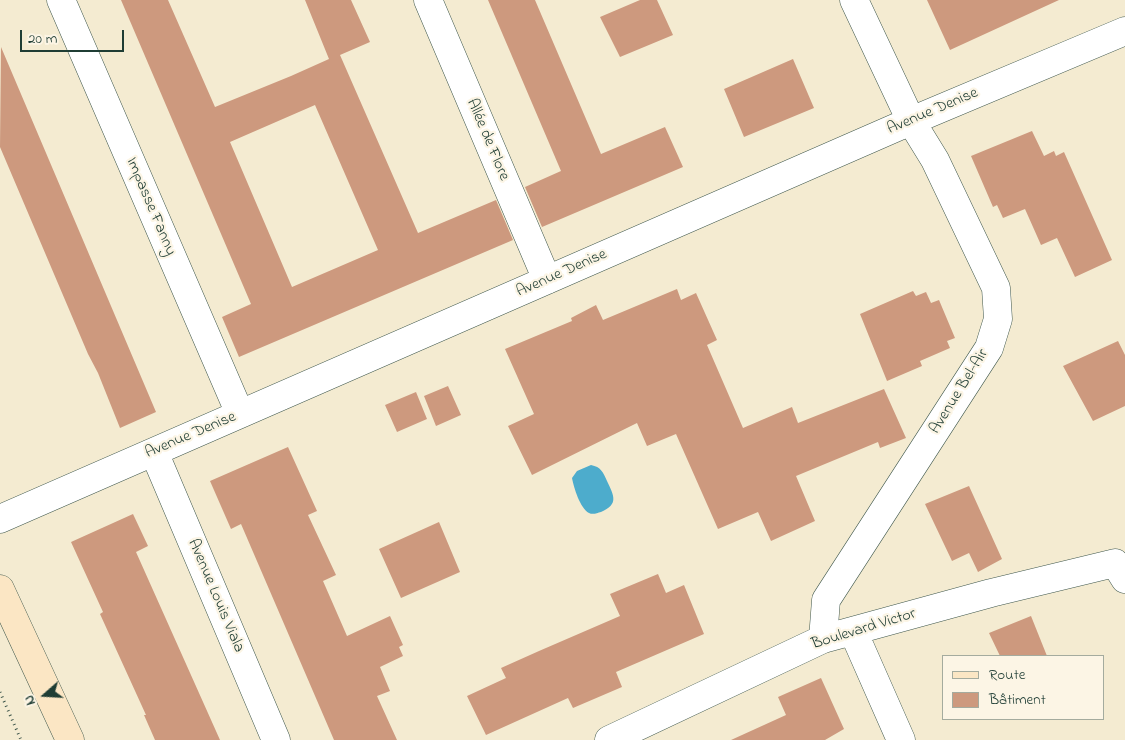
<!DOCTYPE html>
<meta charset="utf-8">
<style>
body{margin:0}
#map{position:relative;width:1125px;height:740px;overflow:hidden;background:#f4ebd1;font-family:"Indie Flower",sans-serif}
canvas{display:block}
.legend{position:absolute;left:942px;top:655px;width:162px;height:65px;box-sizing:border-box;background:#fcf5e5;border:1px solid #a4ab9e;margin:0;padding:6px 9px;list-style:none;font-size:15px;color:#1f3d34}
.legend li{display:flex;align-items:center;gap:10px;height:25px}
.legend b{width:25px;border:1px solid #a4ab9e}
.north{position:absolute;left:20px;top:670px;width:50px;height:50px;-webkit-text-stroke:4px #fcf5e5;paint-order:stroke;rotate:251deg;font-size:14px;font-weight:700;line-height:20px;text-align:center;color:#1f3d34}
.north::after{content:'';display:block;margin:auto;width:18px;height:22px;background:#1f3d34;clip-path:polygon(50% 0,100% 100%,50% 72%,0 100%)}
.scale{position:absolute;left:20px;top:30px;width:104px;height:22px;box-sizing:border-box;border:2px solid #1f3d34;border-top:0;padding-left:6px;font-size:15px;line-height:18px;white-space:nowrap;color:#1f3d34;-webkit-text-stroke:4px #fcf5e5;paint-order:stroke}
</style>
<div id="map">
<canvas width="1125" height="740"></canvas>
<ul class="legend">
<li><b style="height:6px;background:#fbe6c4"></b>Route</li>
<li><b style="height:14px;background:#cd997e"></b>Bâtiment</li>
</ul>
<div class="north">N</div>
<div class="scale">20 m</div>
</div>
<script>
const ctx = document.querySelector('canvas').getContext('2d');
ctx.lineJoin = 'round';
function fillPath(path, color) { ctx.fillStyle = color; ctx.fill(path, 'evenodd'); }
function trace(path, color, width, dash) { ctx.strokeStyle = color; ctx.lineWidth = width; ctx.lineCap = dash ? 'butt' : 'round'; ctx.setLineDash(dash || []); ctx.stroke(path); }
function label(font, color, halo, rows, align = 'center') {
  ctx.font = font + ' "Indie Flower",sans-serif'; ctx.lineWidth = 4.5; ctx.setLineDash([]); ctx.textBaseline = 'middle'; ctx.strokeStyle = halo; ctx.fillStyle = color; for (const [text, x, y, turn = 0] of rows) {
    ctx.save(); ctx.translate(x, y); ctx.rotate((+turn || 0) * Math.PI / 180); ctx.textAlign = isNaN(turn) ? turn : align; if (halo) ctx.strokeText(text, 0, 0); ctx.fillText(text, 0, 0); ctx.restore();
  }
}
fillPath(new Path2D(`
 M 591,465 C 601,467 603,472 607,481 C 614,496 619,504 601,512 C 597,513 593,515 589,513 C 580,508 574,488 572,478 L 577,471 Z`), '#4daccc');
fillPath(new Path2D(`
 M 121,0 L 168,0 L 215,107 L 291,76 L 329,59 L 305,0 L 351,0 L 370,42 L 340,55 L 418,233 L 496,200 L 513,240 L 239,357 L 222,317 L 251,304 ZM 315,105 L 378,250 L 292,287 L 230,142 Z
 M 488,0 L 535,0 L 601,154 L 665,127 L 683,167 L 542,227 L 525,187 L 561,171 Z
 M 640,0 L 657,0 L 673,35 L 620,57 L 600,17 Z
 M 927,0 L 1059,0 L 950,50 Z
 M 1,47 L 156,412 L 120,428 L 98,373 L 88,354 L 0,147 Z
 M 793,59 L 814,108 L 744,137 L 724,89 Z
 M 1032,131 L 1044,156 L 1054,151 L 1056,156 L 1064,152 L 1112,260 L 1075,277 L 1057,238 L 1041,245 L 1025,209 L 1003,218 L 997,205 L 993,207 L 971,156 Z
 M 677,289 L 681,300 L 696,293 L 717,340 L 707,345 L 743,428 L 792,407 L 798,423 L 884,389 L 906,438 L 880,448 L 878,442 L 796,476 L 815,521 L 771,541 L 758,512 L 718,529 L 676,434 L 647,446 L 637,423 L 532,475 L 508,426 L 534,414 L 505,349 L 572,321 L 571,318 L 596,305 L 603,320 Z
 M 913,291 L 916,296 L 926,292 L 931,303 L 939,300 L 955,338 L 947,341 L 950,348 L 920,361 L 922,366 L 887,381 L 860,314 Z
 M 1118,341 L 1125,355 L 1125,406 L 1093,421 L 1063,366 Z
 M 448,386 L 461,415 L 436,426 L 424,396 Z
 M 416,392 L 427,419 L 397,432 L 385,405 Z
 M 288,447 L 317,511 L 308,515 L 336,575 L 323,581 L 347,636 L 390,616 L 403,645 L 399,647 L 403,656 L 380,667 L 390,691 L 377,696 L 397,740 L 334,740 L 241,524 L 231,529 L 210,481 Z
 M 969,486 L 1002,559 L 978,572 L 969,553 L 952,561 L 925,504 Z
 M 133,514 L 148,546 L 136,552 L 220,740 L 155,740 L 144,715 L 146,715 L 100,614 L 103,612 L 71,542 Z
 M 439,522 L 460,572 L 401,598 L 379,549 Z
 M 658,574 L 666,593 L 684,585 L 704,634 L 616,672 L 622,687 L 573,708 L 568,698 L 486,735 L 467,696 L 506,678 L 501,668 L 539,651 L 620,616 L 610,594 Z
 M 1031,616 L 1047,656 L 1000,656 L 989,633 Z
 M 821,678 L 844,729 L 825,740 L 731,740 L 786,715 L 778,697 Z`), '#cd997e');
const minor = new Path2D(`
 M 61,0 L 240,414
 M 428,0 L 547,280
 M 154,452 L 276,740
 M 0,519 L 911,121 L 1125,31
 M 853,631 L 901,740
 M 823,639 L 826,600 L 989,348 L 998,319 L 996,288 L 935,160 L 911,121 L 854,0
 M 609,740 L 823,639 L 991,593 L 1115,563 L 1125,579`);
const secondary = new Path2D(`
 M 0,589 L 70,740`);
trace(minor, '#3f574c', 29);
trace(secondary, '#3f574c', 29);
trace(new Path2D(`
 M 0,692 L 21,740`), '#3f574c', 3, [1, 4]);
trace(minor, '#fff', 28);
trace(secondary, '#fbe6c4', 28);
label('16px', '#1f3d34', '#fcf5e5', [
 ["Avenue Denise",933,112,-23],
 ["Allée de Flore",487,140,67],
 ["Impasse Fanny",150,207,67],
 ["Avenue Denise",562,274,-24],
 ["Avenue Bel-Air",960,392,-58],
 ["Avenue Denise",191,436,-23],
 ["Avenue Louis Viala",215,596,67],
 ["Boulevard Victor",864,630,-17]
]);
</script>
